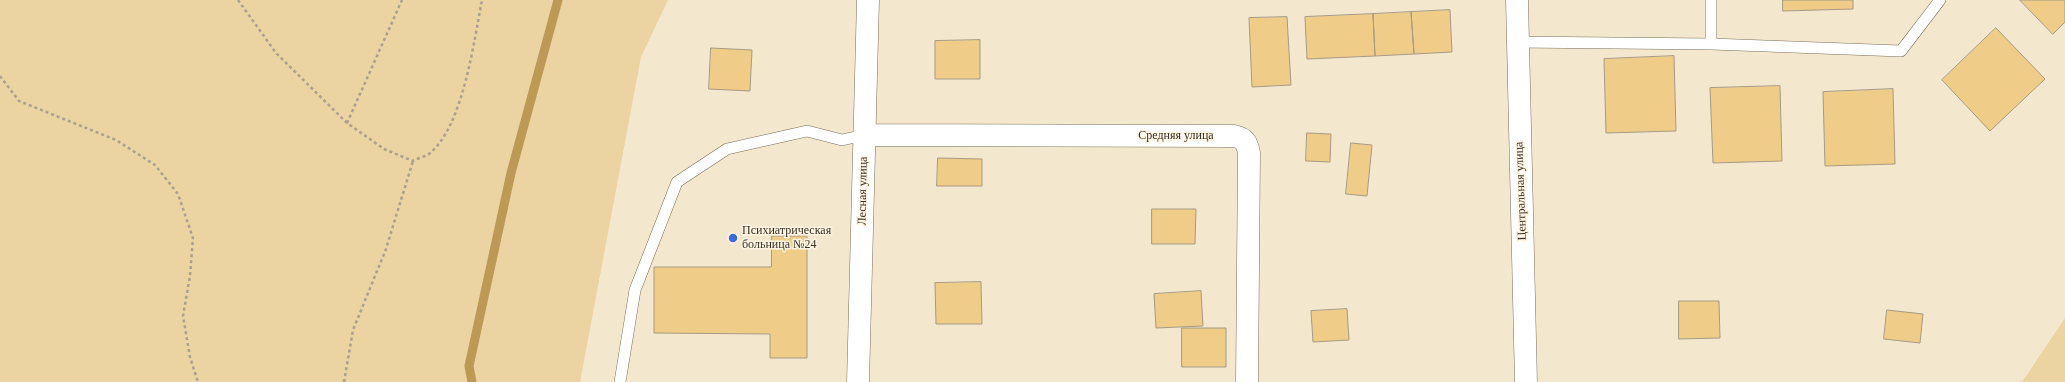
<!DOCTYPE html>
<meta charset="utf-8">
<style>
body{margin:0}
canvas{display:block;background:#f3e7ce}
</style>
<canvas width="2065" height="382"></canvas>
<script>
const ctx = document.querySelector('canvas').getContext('2d');
ctx.lineJoin = 'round';
function fillPath(path, color) { ctx.fillStyle = color; ctx.fill(path, 'evenodd'); }
function trace(path, color, width, dash) { ctx.strokeStyle = color; ctx.lineWidth = width; ctx.lineCap = dash ? 'butt' : 'round'; ctx.setLineDash(dash || []); ctx.stroke(path); }
function label(font, color, halo, rows, align = 'center') {
  ctx.font = font + ' Georgia,serif'; ctx.lineWidth = 3; ctx.setLineDash([]); ctx.textBaseline = 'middle'; ctx.strokeStyle = halo; ctx.fillStyle = color; for (const [text, x, y, turn = 0] of rows) {
    ctx.save(); ctx.translate(x, y); ctx.rotate((+turn || 0) * Math.PI / 180); ctx.textAlign = isNaN(turn) ? turn : align; if (halo) ctx.strokeText(text, 0, 0); ctx.fillText(text, 0, 0); ctx.restore();
  }
}
fillPath(new Path2D(`
 M 0,0 L 668,0 L 641,57 L 580,382 L 0,382 Z
 M 2065,318 L 2065,382 L 2022,382 Z`), '#ecd3a2');
trace(new Path2D(`
 M 472,382 L 469,366 L 511,173 L 558,0`), '#bc9a56', 9);
const building = new Path2D(`
 M 1783,0 L 1853,0 L 1853,9 L 1783,11 Z
 M 2020,0 L 2065,0 L 2065,22 L 2053,34 Z
 M 1450,10 L 1452,52 L 1414,54 L 1411,12 Z
 M 1411,12 L 1414,54 L 1375,56 L 1373,14 Z
 M 1373,14 L 1375,56 L 1307,59 L 1305,17 Z
 M 1287,17 L 1291,85 L 1252,87 L 1249,18 Z
 M 1996,28 L 2045,79 L 1990,131 L 1942,80 Z
 M 980,40 L 980,79 L 935,79 L 935,41 Z
 M 711,48 L 752,50 L 750,91 L 709,89 Z
 M 1674,56 L 1676,131 L 1606,133 L 1604,59 Z
 M 1780,86 L 1782,161 L 1713,163 L 1710,88 Z
 M 1893,89 L 1895,164 L 1825,166 L 1823,92 Z
 M 1307,133 L 1331,134 L 1330,162 L 1306,161 Z
 M 1351,143 L 1372,145 L 1367,196 L 1346,194 Z
 M 938,158 L 982,159 L 982,186 L 937,186 Z
 M 1152,209 L 1196,209 L 1195,244 L 1152,244 Z
 M 772,236 L 807,236 L 807,358 L 770,358 L 770,334 L 654,333 L 654,267 L 771,267 Z
 M 981,282 L 982,324 L 936,324 L 935,283 Z
 M 1201,291 L 1203,326 L 1156,328 L 1154,294 Z
 M 1679,301 L 1719,301 L 1720,338 L 1679,339 Z
 M 1347,309 L 1349,340 L 1313,342 L 1311,311 Z
 M 1887,310 L 1923,314 L 1920,343 L 1884,339 Z
 M 1182,328 L 1226,328 L 1226,367 L 1182,367 Z`);
fillPath(building, '#efcc87');
trace(building, '#a69b84', 1);
const lane = new Path2D(`
 M 1711,0 L 1711,44
 M 1517,42 L 1711,44 L 1901,51 L 1940,0
 M 620,382 L 635,290 L 677,182 L 727,149 L 807,131 L 842,140 L 864,135`);
const street = new Path2D(`
 M 1517,0 L 1526,382
 M 864,135 L 1234,136 C 1245,138 1247,143 1249,153 L 1247,382
 M 858,382 L 868,0`);
trace(lane, '#7a6f59', 12);
trace(street, '#7a6f59', 23);
trace(new Path2D(`
 M 238,0 L 276,53 L 347,123 L 384,149 L 413,161 C 418,158 425,157 430,153 C 463,126 474,41 482,0
 M 0,76 L 19,101 L 116,140 L 155,165 L 178,194 L 193,238 L 190,276 L 183,316 L 190,357 L 198,382
 M 347,123 L 402,0
 M 344,382 L 353,330 L 386,249 L 413,161`), '#a9a08d', 2.5, [3, 3]);
trace(lane, '#fff', 11);
trace(street, '#fff', 22);
for (const [x, y, r, color] of [
 [733,238,5,"#3a6adb"]
]) { const dot = new Path2D(); dot.arc(x, y, r, 0, 2 * Math.PI); ctx.fillStyle = color; ctx.fill(dot); trace(dot, '#fef4e0', 1.5); }
label('12px', '#38332a', '#fef4e0', [
 ["Средняя улица",1176,136],
 ["Лесная улица",863,191,-89],
 ["Центральная улица",1521,191,-92]
]);
label('12px', '#38332a', '#fef4e0', [
 ["Психиатрическая",742,231],
 ["больница №24",742,245]
], 'left');
</script>
